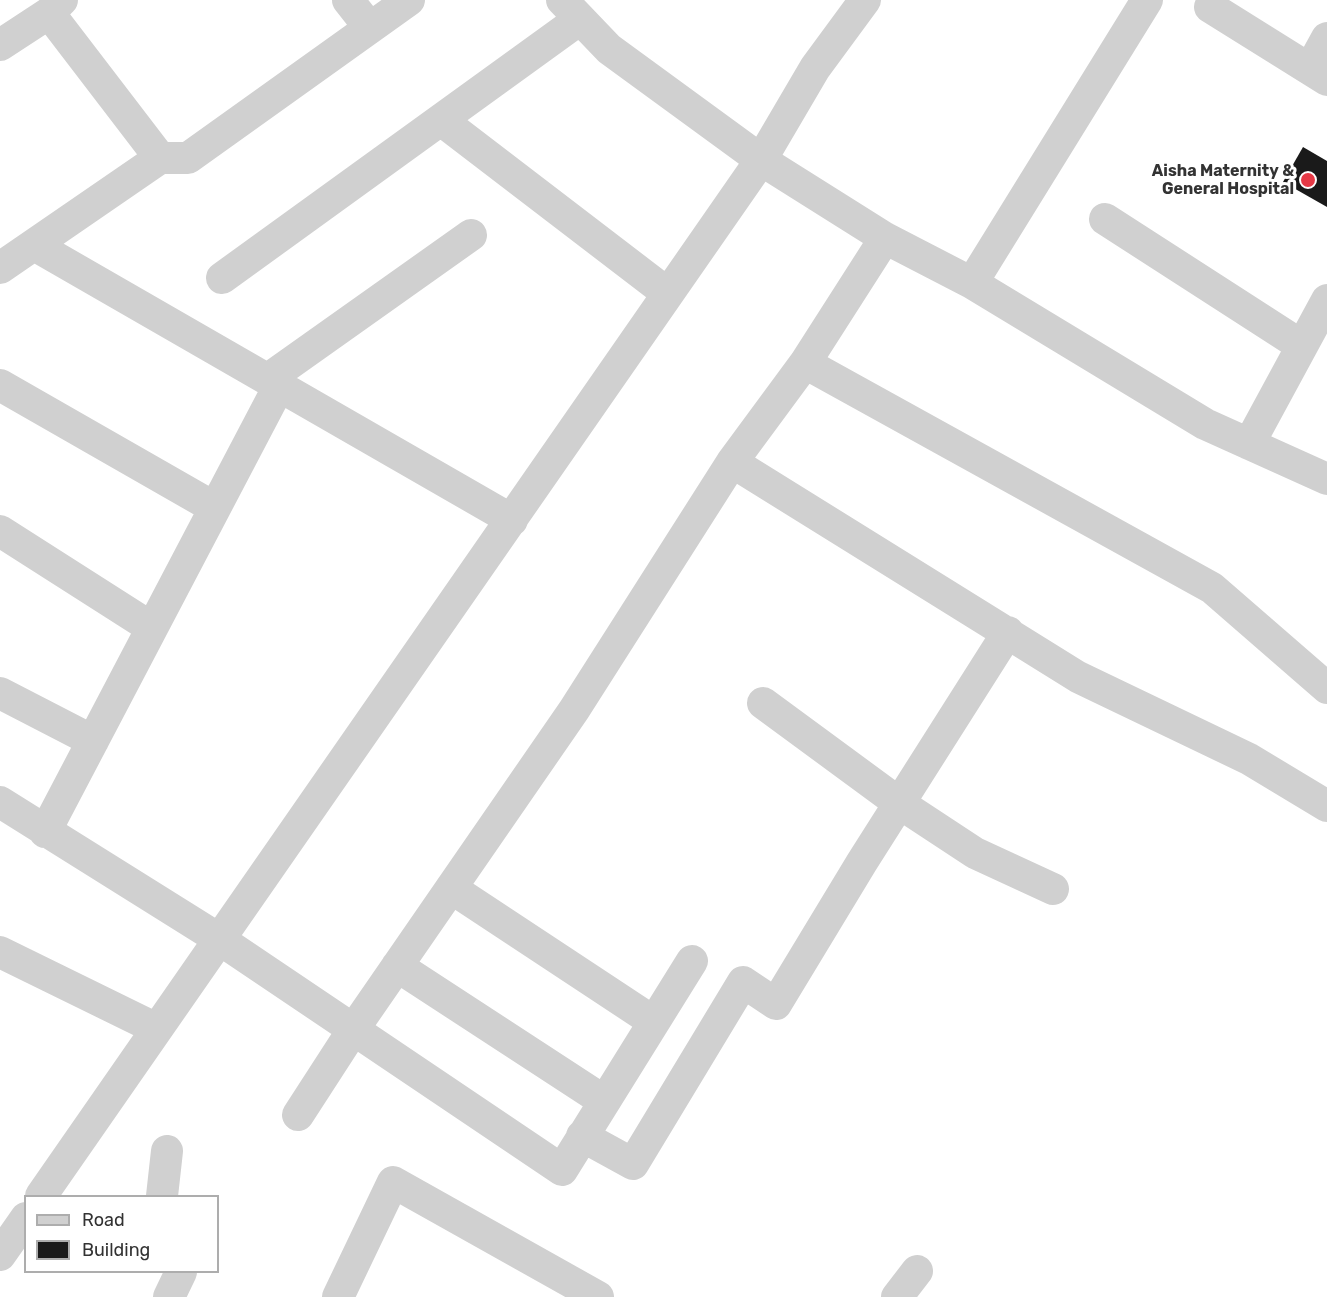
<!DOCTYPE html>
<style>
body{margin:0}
#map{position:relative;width:1327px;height:1297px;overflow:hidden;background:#fff;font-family:Rubik,sans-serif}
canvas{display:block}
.legend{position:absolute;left:24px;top:1195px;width:195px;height:78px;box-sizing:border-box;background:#fff;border:2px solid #adadad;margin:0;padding:8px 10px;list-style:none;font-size:18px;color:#333}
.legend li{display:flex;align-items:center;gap:12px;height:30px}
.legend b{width:30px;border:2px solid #adadad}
</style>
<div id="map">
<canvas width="1327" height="1297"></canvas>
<ul class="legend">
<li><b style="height:8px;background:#d0d0d0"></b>Road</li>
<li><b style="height:16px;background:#1a1a1a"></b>Building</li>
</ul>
</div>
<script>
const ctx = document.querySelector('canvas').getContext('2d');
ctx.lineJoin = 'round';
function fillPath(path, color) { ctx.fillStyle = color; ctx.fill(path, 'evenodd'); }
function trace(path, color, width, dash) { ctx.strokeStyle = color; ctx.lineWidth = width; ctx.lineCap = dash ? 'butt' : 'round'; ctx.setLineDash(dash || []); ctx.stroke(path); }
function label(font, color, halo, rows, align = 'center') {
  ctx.font = font + ' Rubik,sans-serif'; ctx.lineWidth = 6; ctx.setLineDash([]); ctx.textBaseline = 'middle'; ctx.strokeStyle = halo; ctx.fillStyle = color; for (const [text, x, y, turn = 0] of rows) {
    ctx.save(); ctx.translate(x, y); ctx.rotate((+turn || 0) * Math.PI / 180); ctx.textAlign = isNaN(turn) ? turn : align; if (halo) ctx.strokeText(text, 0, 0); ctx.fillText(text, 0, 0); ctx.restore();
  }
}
fillPath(new Path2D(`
 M 1303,147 L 1327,161 L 1327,207 L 1283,182 Z`), '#1a1a1a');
trace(new Path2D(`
 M 348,0 L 370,28
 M 562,0 L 609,49 L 761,160 L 885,238 L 972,283 L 1205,424 L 1327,479
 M 1210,7 L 1327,80
 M 0,45 L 49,13
 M 1310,69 L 1327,38
 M 441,120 L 667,293
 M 160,158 L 188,158 L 409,0
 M 1105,219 L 1302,346
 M 34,245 L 279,386
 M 0,268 L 160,158 L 49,13 L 62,0
 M 222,278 L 580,19
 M 972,283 L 1147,0
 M 805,363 L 1212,588 L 1327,688
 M 268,379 L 471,235
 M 0,385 L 215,508
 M 1249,444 L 1327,300
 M 732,462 L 1078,677 L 1249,759 L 1327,806
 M 0,531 L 152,628
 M 0,693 L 93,741
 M 763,703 L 899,803 L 975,853 L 1053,889
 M 0,802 L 219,939 L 562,1170 L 692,961
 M 45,832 L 279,386 L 512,520
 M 451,888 L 654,1022
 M 0,952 L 157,1029
 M 397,966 L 604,1101
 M 298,1115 L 353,1030 L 574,710 L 732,462 L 805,363 L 885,238
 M 582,1136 L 633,1164 L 743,982 L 776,1004 L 862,862 L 1008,632
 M 41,1196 L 761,160 L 815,68 L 865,0
 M 162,1196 L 167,1151
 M 0,1255 L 26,1218
 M 169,1297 L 181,1272
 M 338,1297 L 393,1182 L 598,1297
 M 897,1297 L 917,1271`), '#d0d0d0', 32);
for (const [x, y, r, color] of [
 [1308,180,8,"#e63946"]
]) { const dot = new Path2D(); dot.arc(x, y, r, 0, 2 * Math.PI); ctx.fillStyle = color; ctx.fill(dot); trace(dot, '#fff', 2); }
label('bold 16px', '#333', '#fff', [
 ["Aisha Maternity &",1294,171],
 ["General Hospital",1294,189]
], 'right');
</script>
